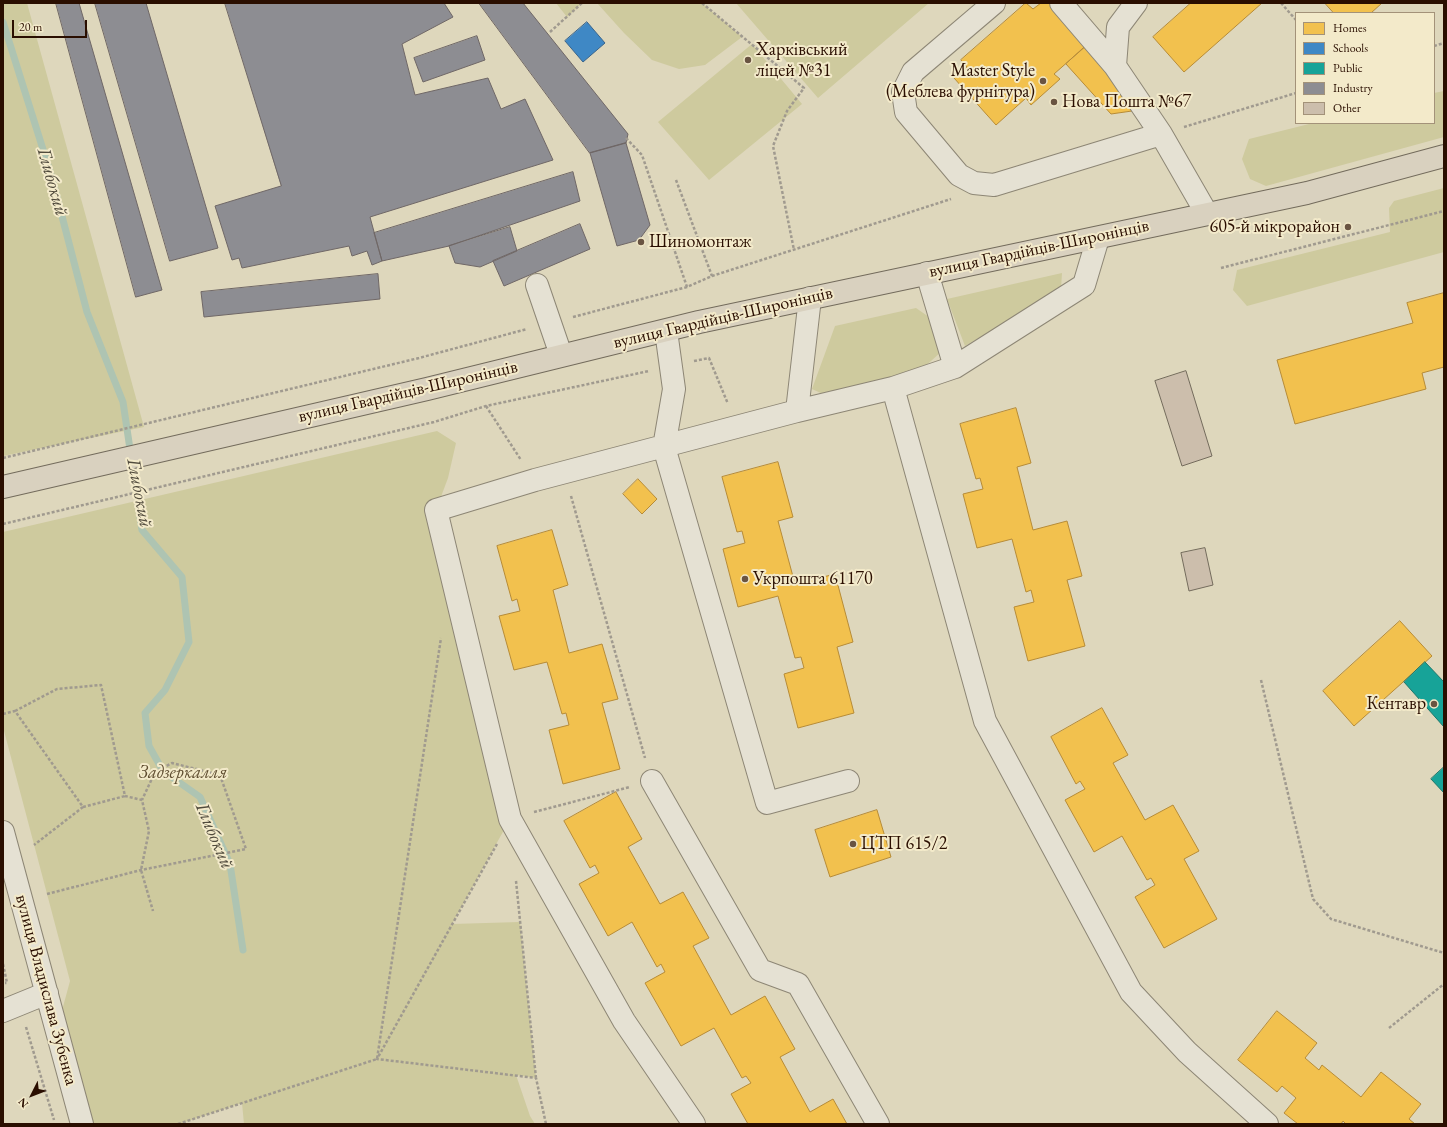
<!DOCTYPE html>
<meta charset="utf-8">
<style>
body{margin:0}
#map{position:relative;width:1447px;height:1127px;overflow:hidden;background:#ded7bc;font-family:"EB Garamond",serif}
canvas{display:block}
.frame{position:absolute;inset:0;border:4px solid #2a0e00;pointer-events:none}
.legend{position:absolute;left:1295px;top:12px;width:140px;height:112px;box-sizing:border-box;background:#f3eaca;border:1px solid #a39279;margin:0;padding:5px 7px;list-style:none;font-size:12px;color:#2a0e00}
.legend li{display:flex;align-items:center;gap:8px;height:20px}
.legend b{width:20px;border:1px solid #a39279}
.north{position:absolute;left:12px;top:1075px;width:40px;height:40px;-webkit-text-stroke:3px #f3eaca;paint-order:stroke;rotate:228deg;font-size:11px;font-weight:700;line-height:16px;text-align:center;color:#2a0e00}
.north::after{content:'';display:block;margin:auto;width:14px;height:18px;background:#2a0e00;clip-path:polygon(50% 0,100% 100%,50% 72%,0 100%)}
.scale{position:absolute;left:12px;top:20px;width:75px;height:18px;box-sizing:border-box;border:2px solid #2a0e00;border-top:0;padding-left:5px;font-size:12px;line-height:14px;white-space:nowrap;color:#2a0e00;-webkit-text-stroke:3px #f3eaca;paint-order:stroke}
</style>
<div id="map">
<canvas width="1447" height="1127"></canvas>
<div class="frame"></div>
<ul class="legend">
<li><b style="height:11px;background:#f2c14e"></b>Homes</li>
<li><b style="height:11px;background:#3f88c5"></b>Schools</li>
<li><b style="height:11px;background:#17a398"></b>Public</li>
<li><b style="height:11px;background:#8d8d92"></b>Industry</li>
<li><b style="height:11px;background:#ccbeac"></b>Other</li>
</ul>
<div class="north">N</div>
<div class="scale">20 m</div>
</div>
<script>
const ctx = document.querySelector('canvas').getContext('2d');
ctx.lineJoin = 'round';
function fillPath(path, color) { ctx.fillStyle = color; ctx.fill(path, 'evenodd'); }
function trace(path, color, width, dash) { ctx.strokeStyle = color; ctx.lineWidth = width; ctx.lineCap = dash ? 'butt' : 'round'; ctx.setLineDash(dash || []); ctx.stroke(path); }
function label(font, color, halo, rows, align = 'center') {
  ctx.font = font + ' "EB Garamond",serif'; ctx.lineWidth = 4; ctx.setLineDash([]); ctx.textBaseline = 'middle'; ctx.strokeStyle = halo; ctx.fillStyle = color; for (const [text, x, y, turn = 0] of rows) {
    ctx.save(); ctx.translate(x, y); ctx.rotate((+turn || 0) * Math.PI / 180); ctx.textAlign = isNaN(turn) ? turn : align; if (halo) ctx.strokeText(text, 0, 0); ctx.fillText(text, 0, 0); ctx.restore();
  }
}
fillPath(new Path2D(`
 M 3,3 L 27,3 L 144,427 L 3,456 Z
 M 556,3 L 582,3 L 567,17 Z
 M 597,3 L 702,3 L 742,37 L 705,65 L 679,69 L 652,60 L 624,33 Z
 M 736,3 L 929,3 L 818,98 Z
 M 752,44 L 802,104 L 709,180 L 658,122 Z
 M 1444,91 L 1444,137 L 1266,186 L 1250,179 L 1242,159 L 1249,139 L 1313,123 L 1434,123 L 1434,93 Z
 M 1444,188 L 1444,252 L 1247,306 L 1233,290 L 1237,270 L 1390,232 L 1389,208 L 1394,201 Z
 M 1062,273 L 1061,289 L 965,346 L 947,299 Z
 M 916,308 L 929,317 L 941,352 L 921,370 L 825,395 L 812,389 L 835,326 Z
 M 437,431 L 456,443 L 448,478 L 436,510 L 510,819 L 452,924 L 520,922 L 536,1078 L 516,1075 L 530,1116 L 535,1124 L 244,1124 L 242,1103 L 179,1124 L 82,1124 L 57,1029 L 70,981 L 3,727 L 3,532 Z`), '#ceca9e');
const homes = new Path2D(`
 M 1026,3 L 1033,9 L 1041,3 L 1050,3 L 1087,45 L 1054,74 L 1060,79 L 1031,105 L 1026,98 L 996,125 L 954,78 L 967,67 L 961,60 Z
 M 1191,3 L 1262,3 L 1184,72 L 1153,37 Z
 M 1325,3 L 1382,3 L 1371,13 L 1334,13 Z
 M 1087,45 L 1145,99 L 1132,111 L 1111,114 L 1066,64 Z
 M 1444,293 L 1444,367 L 1422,373 L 1426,389 L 1295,424 L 1277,360 L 1413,323 L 1407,303 Z
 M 1016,408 L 1031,463 L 1017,467 L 1033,530 L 1067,521 L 1082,576 L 1067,580 L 1085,646 L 1028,661 L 1014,607 L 1034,602 L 1031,590 L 1026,592 L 1012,539 L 977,548 L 963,494 L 983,489 L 980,478 L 976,479 L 960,424 Z
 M 778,462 L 793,517 L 778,521 L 795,584 L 835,574 L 853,642 L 837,647 L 854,713 L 798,728 L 784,674 L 804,668 L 801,657 L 795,658 L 778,596 L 738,607 L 723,549 L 745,543 L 742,531 L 737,532 L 722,477 Z
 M 638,479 L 657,499 L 642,514 L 623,494 Z
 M 552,530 L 568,585 L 553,590 L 569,653 L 602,644 L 618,699 L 602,703 L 620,769 L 563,784 L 549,730 L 569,725 L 566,713 L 562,714 L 547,662 L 514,670 L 499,616 L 520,611 L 517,599 L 512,601 L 497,546 Z
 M 1400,621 L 1432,656 L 1354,726 L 1323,691 Z
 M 1102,708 L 1128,755 L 1113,763 L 1145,820 L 1173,805 L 1199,851 L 1184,859 L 1217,919 L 1164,948 L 1135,897 L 1155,885 L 1151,878 L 1147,880 L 1122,836 L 1094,852 L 1065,800 L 1085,789 L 1080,781 L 1076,784 L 1051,737 Z
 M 616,792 L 642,839 L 628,847 L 660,904 L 683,892 L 709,938 L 693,946 L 731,1015 L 765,996 L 795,1049 L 780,1057 L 810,1112 L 833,1099 L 847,1124 L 748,1124 L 731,1094 L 751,1083 L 746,1076 L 742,1078 L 714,1028 L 681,1046 L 645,983 L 665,972 L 661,964 L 657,967 L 632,922 L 608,936 L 579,884 L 599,873 L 595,865 L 590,868 L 564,821 Z
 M 877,810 L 891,857 L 830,877 L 815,830 Z
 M 1277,1011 L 1317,1043 L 1305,1058 L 1319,1070 L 1322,1065 L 1361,1097 L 1381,1072 L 1421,1104 L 1409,1119 L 1415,1124 L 1346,1124 L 1343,1121 L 1341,1124 L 1298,1124 L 1284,1113 L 1296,1098 L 1282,1086 L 1277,1092 L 1238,1060 Z`);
fillPath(homes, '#f2c14e');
trace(homes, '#b68b37', 1);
const schools = new Path2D(`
 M 587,22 L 605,43 L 583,62 L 565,41 Z`);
fillPath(schools, '#3f88c5');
trace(schools, '#39638a', 1);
const public = new Path2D(`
 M 1425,662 L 1444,682 L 1444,727 L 1404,682 Z
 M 1444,767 L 1444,793 L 1431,779 Z`);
fillPath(public, '#17a398');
trace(public, '#1d766a', 1);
const industry = new Path2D(`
 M 56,3 L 79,3 L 162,290 L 136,297 Z
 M 95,3 L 146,3 L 218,248 L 170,261 Z
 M 225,3 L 444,3 L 453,17 L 402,44 L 415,95 L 488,78 L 501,109 L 525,99 L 553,160 L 370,217 L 382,261 L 372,265 L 367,251 L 352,256 L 349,246 L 242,268 L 239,258 L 232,260 L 215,206 L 281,186 Z
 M 479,3 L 523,3 L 628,134 L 626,143 L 590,153 Z
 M 477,36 L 485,60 L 423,82 L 414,58 Z
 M 626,143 L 650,225 L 639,240 L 617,246 L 590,153 Z
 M 573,172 L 580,201 L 449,246 L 382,261 L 374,233 Z
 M 580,224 L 590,249 L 504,286 L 493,261 Z
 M 510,227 L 517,251 L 480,267 L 455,263 L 449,246 Z
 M 378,274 L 380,299 L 204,317 L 201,292 Z`);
fillPath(industry, '#8d8d92');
trace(industry, '#6f6766', 1);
trace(new Path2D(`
 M 3,22 L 52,178 L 87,312 L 123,402 L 142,530 L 182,577 L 189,642 L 165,690 L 145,713 L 149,746 L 163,771 L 200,797 L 230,864 L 243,950`), '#aec4b2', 7);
const building = new Path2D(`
 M 1186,371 L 1212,456 L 1182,466 L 1155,381 Z
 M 1205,548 L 1213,585 L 1189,591 L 1181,553 Z`);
fillPath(building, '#ccbeac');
trace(building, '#736b5c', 1);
const minor = new Path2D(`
 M 994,3 L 913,72 L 903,92 L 906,112 L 959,175 L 974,183 L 994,185 L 1161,134
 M 1061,3 L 1115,66
 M 1136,3 L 1118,27 L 1115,66 L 1161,134 L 1207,214
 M 927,273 L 955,367
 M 537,285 L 561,355
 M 666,331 L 674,389 L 664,447 L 767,803 L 848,781
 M 893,388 L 985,721 L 1131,992 L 1187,1052 L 1267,1124
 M 797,411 L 893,388 L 955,367 L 1084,285 L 1098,238
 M 652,781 L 760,970 L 798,984 L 878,1124
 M 3,832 L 82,1124
 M 3,1011 L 47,993
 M 694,1124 L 624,1021 L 510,819 L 436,510 L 535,480 L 797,411 L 810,298`);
const major = new Path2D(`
 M 3,487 L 427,389 L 699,322 L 1307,193 L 1444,156`);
trace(minor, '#8d8675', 24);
trace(major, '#736b5c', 24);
trace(new Path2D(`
 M 702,3 L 804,88 L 787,111 L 773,146 L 794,250
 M 1281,3 L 1296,20
 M 550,32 L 582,3
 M 1434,46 L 1444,43
 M 1184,127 L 1296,93
 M 626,138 L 642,155 L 687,287
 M 676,180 L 712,276
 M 1221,268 L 1444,211
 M 573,317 L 687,287 L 712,276 L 951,199
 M 694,361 L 709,358 L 728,404
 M 486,406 L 521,460
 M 3,458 L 419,358 L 527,329
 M 571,496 L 645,758
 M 3,524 L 434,422 L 486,406 L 649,371
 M 1261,680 L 1313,899 L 1331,919 L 1444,953
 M 15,711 L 57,689 L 101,685 L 125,796 L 142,800 L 149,831 L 141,870 L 153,911
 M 3,714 L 15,711 L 83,807 L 34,845
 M 83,807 L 125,796
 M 534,812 L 630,787
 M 497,844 L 377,1059 L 536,1078 L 546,1124
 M 516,881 L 536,1078
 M 47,894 L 141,870 L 246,849 L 220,775 L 172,763 L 155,772 L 142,800
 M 3,964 L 7,983 L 5,983
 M 26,1027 L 54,1120
 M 1389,1028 L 1444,984
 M 178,1124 L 377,1059 L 441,638`), '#a09a8f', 2.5, [3, 2]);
trace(minor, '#e5e1d3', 22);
trace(major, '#d9d1bf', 22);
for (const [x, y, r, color] of [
 [748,60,4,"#695442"],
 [1043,81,4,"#695442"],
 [1054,102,4,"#695442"],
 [1348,227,4,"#695442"],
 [641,242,4,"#695442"],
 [745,579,4,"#695442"],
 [1434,704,4,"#695442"],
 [853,844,4,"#695442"]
]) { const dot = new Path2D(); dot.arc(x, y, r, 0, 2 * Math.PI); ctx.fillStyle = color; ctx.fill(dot); trace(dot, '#f3eaca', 1.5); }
label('18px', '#2a0e00', '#f3eaca', [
 ["Харківський",756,50],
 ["ліцей №31",756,71],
 ["Master Style",1035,71,"right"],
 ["(Меблева фурнітура)",1035,92,"right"],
 ["Нова Пошта №67",1062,102],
 ["605-й мікрорайон",1340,227,"right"],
 ["Шиномонтаж",649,242],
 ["Укрпошта 61170",753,579],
 ["Кентавр",1426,704,"right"],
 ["ЦТП 615/2",861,844]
], 'left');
label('18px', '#2a0e00', '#f3eaca', [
 ["вулиця Гвардійців-Широнінців",1039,249,-12],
 ["вулиця Гвардійців-Широнінців",723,318,-13],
 ["вулиця Гвардійців-Широнінців",408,392,-13],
 ["вулиця Владислава Зубенка",46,990,75]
]);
label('italic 18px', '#5e4c2f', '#f3eaca', [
 ["Задзеркалля",183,773]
]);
label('italic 19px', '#514b3d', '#f3eaca', [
 ["Глибокий",52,182,74],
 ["Глибокий",139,493,79],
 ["Глибокий",214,836,67]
]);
</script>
